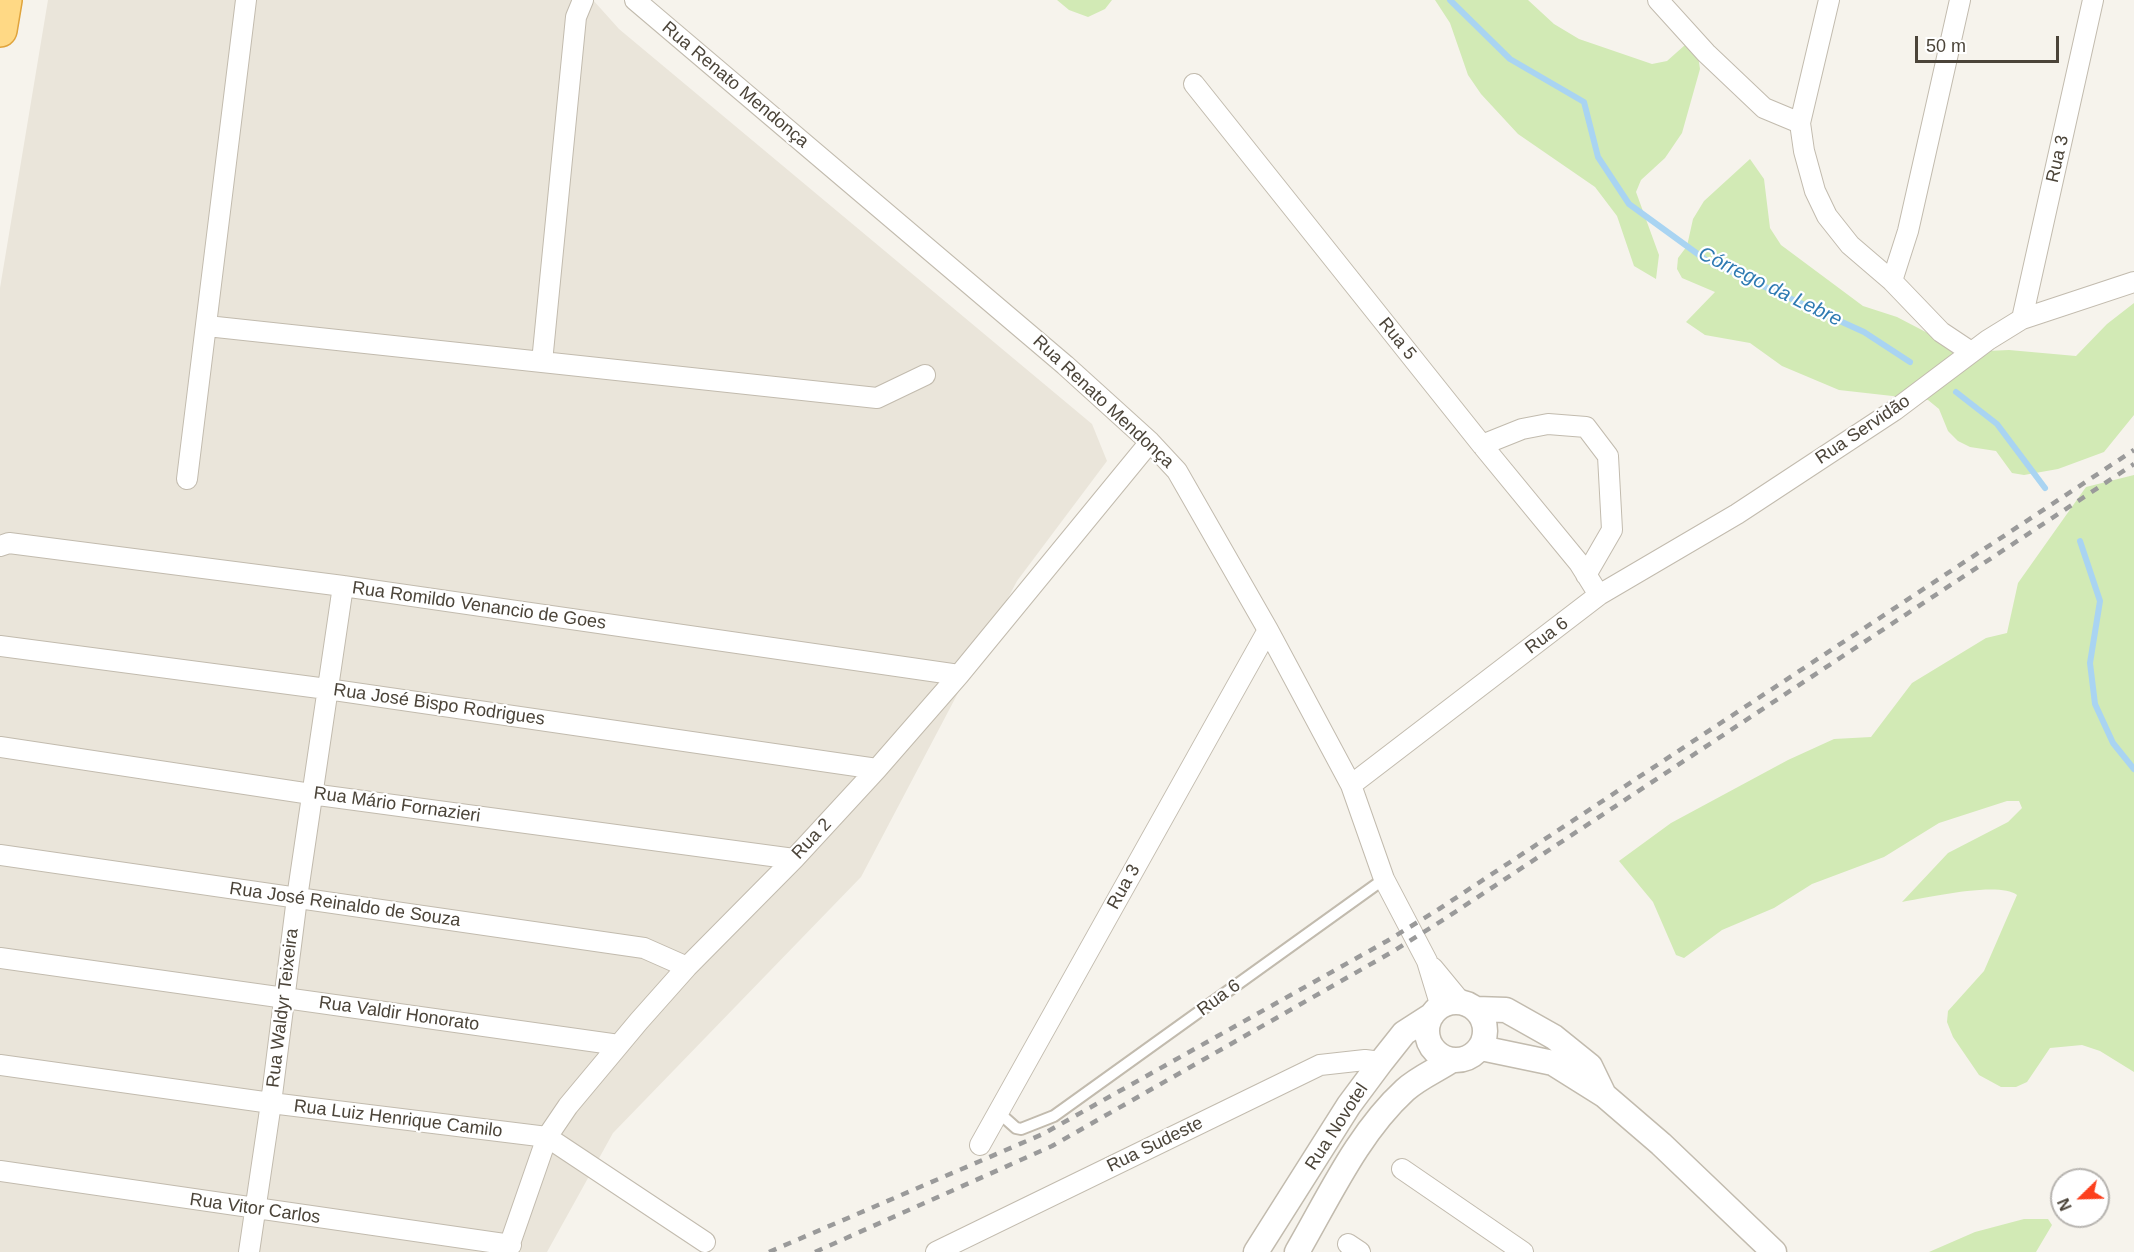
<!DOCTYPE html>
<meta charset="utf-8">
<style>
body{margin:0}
#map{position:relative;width:2134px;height:1252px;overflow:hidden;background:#f6f3ec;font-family:Helvetica,sans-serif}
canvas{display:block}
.north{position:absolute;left:2050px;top:1168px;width:60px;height:60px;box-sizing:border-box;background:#fff;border:2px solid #b7b4b0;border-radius:50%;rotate:247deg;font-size:16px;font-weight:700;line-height:24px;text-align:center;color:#4b4439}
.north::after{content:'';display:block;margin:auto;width:21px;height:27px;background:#fc3f1d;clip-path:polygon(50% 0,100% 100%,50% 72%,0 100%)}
.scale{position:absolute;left:1915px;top:36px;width:144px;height:27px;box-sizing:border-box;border:3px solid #4b4439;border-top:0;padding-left:8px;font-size:18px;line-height:21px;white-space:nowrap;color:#4b4439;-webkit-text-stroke:4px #fff;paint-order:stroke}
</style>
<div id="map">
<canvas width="2134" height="1252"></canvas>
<div class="north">N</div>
<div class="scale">50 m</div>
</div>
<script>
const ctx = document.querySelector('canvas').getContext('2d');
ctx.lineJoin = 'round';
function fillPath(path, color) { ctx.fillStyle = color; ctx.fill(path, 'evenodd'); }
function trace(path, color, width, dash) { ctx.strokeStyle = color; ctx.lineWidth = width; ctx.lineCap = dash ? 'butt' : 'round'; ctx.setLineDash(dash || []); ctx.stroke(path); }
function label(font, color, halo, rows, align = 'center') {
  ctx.font = font + ' Helvetica,sans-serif'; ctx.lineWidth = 4.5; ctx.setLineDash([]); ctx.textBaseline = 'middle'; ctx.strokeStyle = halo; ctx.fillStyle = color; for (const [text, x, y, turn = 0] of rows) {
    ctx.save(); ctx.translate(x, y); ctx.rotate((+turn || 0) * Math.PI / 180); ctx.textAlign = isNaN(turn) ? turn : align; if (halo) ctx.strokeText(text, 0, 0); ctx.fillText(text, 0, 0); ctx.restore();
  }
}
fillPath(new Path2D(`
 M 48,0 L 593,0 L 619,29 L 1092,424 L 1107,461 L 1017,581 L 861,877 L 613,1133 L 547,1252 L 0,1252 L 0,288 Z`), '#eae5da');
fillPath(new Path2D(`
 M 1057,0 L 1112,0 L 1105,9 L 1088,17 L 1069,10 Z
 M 1435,0 L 1528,0 L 1554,24 L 1579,39 L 1652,64 L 1667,61 L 1685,45 L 1697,49 L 1700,69 L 1682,133 L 1665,158 L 1641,180 L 1636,192 L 1659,255 L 1656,279 L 1634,266 L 1617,216 L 1595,187 L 1518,134 L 1481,94 L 1468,75 L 1450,23 Z
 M 1750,159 L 1764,179 L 1770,228 L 1781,245 L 1863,306 L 1897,317 L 1964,352 L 2009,350 L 2076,356 L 2107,324 L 2134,303 L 2134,415 L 2104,452 L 2058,469 L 2024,475 L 2012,473 L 1996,451 L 1970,447 L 1958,441 L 1948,431 L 1939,409 L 1928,400 L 1839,390 L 1782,366 L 1750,343 L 1705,335 L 1686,322 L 1715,292 L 1682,278 L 1677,269 L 1678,258 L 1687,246 L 1693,219 L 1704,201 Z
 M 2134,475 L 2134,1072 L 2100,1051 L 2082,1045 L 2050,1048 L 2027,1082 L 2016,1087 L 2001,1087 L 1979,1075 L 1953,1037 L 1947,1022 L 1948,1011 L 1984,971 L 2017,895 C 1999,881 1926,898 1902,902 L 1948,853 L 2008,822 L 2022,808 L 2019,801 L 2007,801 L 1939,823 L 1884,857 L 1812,884 L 1774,908 L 1722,930 L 1684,958 L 1676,955 L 1653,902 L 1619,861 L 1671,823 L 1788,760 L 1834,739 L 1871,737 L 1912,683 L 1986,638 L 2007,633 L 2018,583 L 2086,487 Z
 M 2024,1219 L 2048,1219 L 2052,1225 L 2036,1252 L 1929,1252 L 1975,1232 Z`), '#d2eab5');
trace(new Path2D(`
 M 1450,0 L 1510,59 L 1584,102 L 1598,157 L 1629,204 L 1706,260 L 1864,332 L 1910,362
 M 1956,392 L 1997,424 L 2045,488
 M 2080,541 L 2100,601 L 2090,663 L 2095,704 L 2113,743 L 2134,769`), '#a9d4f2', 6);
const service = new Path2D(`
 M 998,1112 L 1016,1128 L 1021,1129 L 1054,1116 L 1384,879`);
const minor = new Path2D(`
 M 635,0 L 1065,365 L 1150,442 L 1177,471 L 1268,630 L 1351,785 L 1384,879 L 1427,961 L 1441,1007
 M 1658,0 L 1706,53 L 1764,108 L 1800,123
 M 1829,0 L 1800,123 L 1804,151 L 1815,191 L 1827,216 L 1850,245 L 1892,281 L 1941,332 L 1971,352
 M 1194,84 L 1482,445 L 1579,563 L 1599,595
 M 1892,281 L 1908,231 L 1960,0
 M 2022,319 L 2093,0
 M 207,326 L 877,398 L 925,375
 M 542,362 L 576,17 L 583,0
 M 1482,445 L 1522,429 L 1548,424 L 1586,427 L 1608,456 L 1612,530 L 1586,575
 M 187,479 L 246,0
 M 0,546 L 9,543 L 343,586 L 959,675
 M 0,646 L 327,689 L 877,769
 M 0,747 L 311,794 L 794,859
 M 1351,785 L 1599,595 L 1737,514 L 1895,410 L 1988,340 L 2022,319 L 2134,282
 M 0,855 L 644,948 L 687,967
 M 0,958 L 619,1045
 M 1433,968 L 1461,1002
 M 0,1065 L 271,1103 L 547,1137 L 705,1242
 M 980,1145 L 1268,630
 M 1402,1169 L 1523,1252
 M 0,1171 L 511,1245
 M 1348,1244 L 1360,1252
 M 249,1252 L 271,1103 L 297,898 L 343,586
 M 507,1252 L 547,1137 L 568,1106 L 639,1021 L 687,967 L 794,859 L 877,769 L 959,675 L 1150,442
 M 936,1252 L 1320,1065 L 1365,1060 L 1381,1062`);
const tertiary = new Path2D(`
 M1427 1031a29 29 0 1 1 58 0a29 29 0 1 1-58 0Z
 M 1476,1009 L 1506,1010 L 1554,1037 L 1590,1066 L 1604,1095
 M 1481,1048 L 1553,1063 L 1604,1095 L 1661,1144 L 1774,1252
 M 1256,1252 L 1349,1105 L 1381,1062 L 1404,1033 L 1432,1015
 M 1297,1252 C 1329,1197 1358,1133 1405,1090 C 1418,1078 1437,1070 1452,1060`);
const trunk = new Path2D(`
 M 0,30 L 5,0`);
trace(service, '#c2bbae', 14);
trace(minor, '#c2bbae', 22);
trace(tertiary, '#c2bbae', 27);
trace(trunk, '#e0a43c', 36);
trace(service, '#fff', 10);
trace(minor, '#fff', 20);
trace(tertiary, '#fff', 24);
trace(trunk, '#ffd985', 33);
trace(new Path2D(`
 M 769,1252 L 1043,1134 L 1387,941 L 1439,909 L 2134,450
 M 815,1252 L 1052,1146 L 1392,952 L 1446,918 L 2134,464`), '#9a9a9a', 4.5, [8, 8]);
label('18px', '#4b4439', '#fff', [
 ["Rua Renato Mendonça",735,85,40],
 ["Rua 3",2058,159,-77],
 ["Rua 5",1397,339,51],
 ["Rua Renato Mendonça",1103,402,43],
 ["Rua Servidão",1863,430,-34],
 ["Rua Romildo Venancio de Goes",479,606,8],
 ["Rua 6",1547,636,-37],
 ["Rua José Bispo Rodrigues",439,705,8],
 ["Rua Mário Fornazieri",397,805,8],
 ["Rua 2",812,839,-47],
 ["Rua 3",1124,887,-61],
 ["Rua José Reinaldo de Souza",345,905,8],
 ["Rua 6",1219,998,-36],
 ["Rua Waldyr Teixeira",283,1008,-83],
 ["Rua Valdir Honorato",399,1014,8],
 ["Rua Luiz Henrique Camilo",398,1119,7],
 ["Rua Novotel",1337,1127,-57],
 ["Rua Sudeste",1155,1145,-26],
 ["Rua Vitor Carlos",255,1209,8]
]);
label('italic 20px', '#2e7ab2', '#fff', [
 ["Córrego da Lebre",1770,287,26]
]);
</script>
